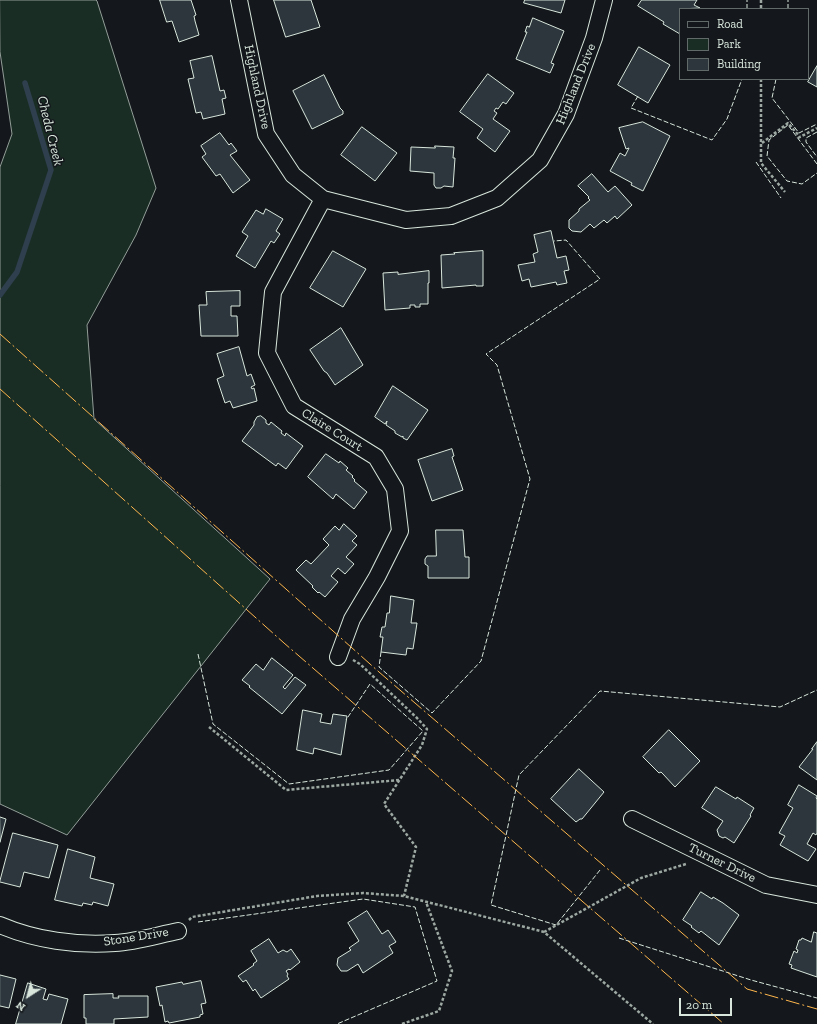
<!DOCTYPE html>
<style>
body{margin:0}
#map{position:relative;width:817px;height:1024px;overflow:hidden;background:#14181c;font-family:"Zilla Slab",serif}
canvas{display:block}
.legend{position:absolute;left:679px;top:8px;width:130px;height:72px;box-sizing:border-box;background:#14181c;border:1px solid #626a69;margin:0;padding:5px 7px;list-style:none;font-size:12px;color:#d8e6dc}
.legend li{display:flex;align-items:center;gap:8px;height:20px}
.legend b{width:20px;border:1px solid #626a69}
.north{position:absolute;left:8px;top:976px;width:40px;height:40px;-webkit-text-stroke:3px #14181c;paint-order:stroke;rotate:216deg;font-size:11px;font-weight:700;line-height:16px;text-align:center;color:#d8e6dc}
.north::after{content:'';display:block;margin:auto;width:14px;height:18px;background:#d8e6dc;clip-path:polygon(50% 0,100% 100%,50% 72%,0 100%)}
.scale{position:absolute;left:679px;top:998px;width:53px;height:18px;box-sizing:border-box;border:2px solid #d8e6dc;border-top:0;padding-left:5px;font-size:12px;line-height:14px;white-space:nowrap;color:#d8e6dc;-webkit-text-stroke:3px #14181c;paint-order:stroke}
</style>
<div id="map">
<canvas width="817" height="1024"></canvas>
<ul class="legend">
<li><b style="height:5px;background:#14181c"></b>Road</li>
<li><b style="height:11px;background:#1a2d24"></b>Park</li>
<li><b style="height:11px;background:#2c363c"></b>Building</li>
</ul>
<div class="north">N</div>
<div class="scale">20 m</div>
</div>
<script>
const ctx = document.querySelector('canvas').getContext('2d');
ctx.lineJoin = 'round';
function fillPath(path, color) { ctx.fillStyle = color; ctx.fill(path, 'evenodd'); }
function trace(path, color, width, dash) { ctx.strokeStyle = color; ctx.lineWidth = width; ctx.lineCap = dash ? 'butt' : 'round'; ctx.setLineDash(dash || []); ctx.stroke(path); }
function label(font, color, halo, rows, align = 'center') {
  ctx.font = font + ' "Zilla Slab",serif'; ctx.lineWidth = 3; ctx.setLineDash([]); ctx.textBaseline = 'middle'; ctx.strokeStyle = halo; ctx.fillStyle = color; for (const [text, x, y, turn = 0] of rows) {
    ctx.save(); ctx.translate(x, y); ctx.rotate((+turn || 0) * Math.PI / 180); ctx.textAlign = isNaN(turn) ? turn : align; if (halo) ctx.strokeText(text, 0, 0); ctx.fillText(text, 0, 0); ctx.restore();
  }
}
const green = new Path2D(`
 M 0,0 L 96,0 L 97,1 L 156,188 L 136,235 L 87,325 L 94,419 L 270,579 L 67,835 L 0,804 L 0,167 L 12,134 L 0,52 Z`);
fillPath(green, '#1a2d24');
trace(green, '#939e99', 1);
trace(new Path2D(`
 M 0,295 L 17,272 L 51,170 L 25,83`), '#2f3f4d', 5.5);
const building = new Path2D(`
 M 160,0 L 191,0 L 196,15 L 194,16 L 195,21 L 199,35 L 179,42 L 172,21 L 167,22 Z
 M 274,0 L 311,0 L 320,27 L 286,37 Z
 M 525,0 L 565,0 L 561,13 L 524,3 Z
 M 642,0 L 697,0 L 694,5 L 700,8 L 680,9 L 680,34 L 663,24 L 664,22 L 638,6 Z
 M 533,18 L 564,31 L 551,63 L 554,64 L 550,73 L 516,59 L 527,32 L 525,32 L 527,26 L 529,27 Z
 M 639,47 L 670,65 L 648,103 L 618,85 Z
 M 212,56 L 220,91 L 224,90 L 226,98 L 222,99 L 225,114 L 203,119 L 201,112 L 196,113 L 188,79 L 194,78 L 190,61 Z
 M 817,66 L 817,87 L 808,82 Z
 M 488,74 L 514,93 L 506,104 L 503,102 L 498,109 L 496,108 L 494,111 L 497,113 L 493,119 L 510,131 L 495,152 L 477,138 L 483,129 L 460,112 Z
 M 324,75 L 340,108 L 343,111 L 343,114 L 312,129 L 293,91 Z
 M 643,122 L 670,136 L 643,191 L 631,185 L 632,183 L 610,171 L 620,153 L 625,156 L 629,148 L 626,149 L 619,128 Z
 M 362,127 L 397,153 L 375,181 L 341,155 Z
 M 220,133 L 229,145 L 231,143 L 237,151 L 230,155 L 250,180 L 233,193 L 220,174 L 216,176 L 202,157 L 206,154 L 201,146 Z
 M 435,146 L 454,147 L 453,158 L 455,158 L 453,187 L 444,186 L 441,188 L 436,188 L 434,185 L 434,173 L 410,171 L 411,147 L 435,148 Z
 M 592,174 L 608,192 L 615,186 L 632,205 L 617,219 L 615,216 L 607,223 L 604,220 L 594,228 L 590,224 L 581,232 L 572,231 L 569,228 L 569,220 L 579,211 L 579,209 L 590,200 L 588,198 L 589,197 L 578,186 Z
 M 266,209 L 283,219 L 276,231 L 280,234 L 274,243 L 271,241 L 255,268 L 236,256 L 248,236 L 242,232 L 256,210 L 263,214 Z
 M 551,231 L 557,258 L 566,256 L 569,270 L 564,271 L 567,283 L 557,285 L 556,282 L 531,287 L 529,279 L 522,281 L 518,265 L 535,262 L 533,254 L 538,252 L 534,235 Z
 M 333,251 L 366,269 L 343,307 L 310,288 Z
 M 483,251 L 483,286 L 476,286 L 476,285 L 442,288 L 441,255 L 455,254 L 454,253 Z
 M 429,271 L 429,283 L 428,283 L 428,304 L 420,304 L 420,307 L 415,307 L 415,305 L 410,305 L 410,308 L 385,310 L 383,273 L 398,272 L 398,274 Z
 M 240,291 L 240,306 L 231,306 L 231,316 L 237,316 L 238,336 L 201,336 L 199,305 L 207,305 L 206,292 Z
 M 341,328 L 363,365 L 335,385 L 327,373 L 324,371 L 310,350 Z
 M 239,347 L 247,376 L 251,374 L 255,385 L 251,387 L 252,389 L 254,388 L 257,401 L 233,408 L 230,401 L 225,403 L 217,379 L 224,376 L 217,354 Z
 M 393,386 L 428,410 L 407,440 L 403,438 L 403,436 L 402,437 L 395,433 L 395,431 L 386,425 L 387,421 L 385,424 L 375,417 Z
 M 261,416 L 266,420 L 266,423 L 269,425 L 271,422 L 282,431 L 281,433 L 285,436 L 286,433 L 303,446 L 286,469 L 278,463 L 276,466 L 242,441 L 254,425 L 254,422 L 257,417 Z
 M 452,449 L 454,456 L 452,457 L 463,490 L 432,501 L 418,460 Z
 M 326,454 L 339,463 L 340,461 L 348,468 L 346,470 L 353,476 L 352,477 L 355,480 L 354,481 L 367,492 L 354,509 L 336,494 L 333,499 L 308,477 Z
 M 344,524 L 357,536 L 352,541 L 357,545 L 346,557 L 354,564 L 345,574 L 338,568 L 331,576 L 338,582 L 325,597 L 319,592 L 318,593 L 312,587 L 313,586 L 296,570 L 306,560 L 311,564 L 329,545 L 323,539 L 335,526 L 339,530 Z
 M 436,530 L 463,530 L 465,557 L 469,557 L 469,578 L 428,578 L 428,566 L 425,564 L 425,559 L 427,556 L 436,556 Z
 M 391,596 L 414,600 L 411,623 L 417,623 L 413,649 L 407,648 L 406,655 L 381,652 L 383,637 L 380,637 L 382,627 L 385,627 L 387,613 L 389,613 Z
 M 272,658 L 293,675 L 283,687 L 285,689 L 295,677 L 306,685 L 282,714 L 249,687 L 250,686 L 242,680 L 256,664 L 263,670 Z
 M 303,710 L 322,714 L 320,722 L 331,724 L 333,714 L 347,716 L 341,755 L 314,748 L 313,754 L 297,750 Z
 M 669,730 L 700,761 L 675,787 L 663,774 L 661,772 L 659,773 L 643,757 Z
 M 817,742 L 817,780 L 799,767 L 813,749 L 812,749 Z
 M 579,769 L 604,792 L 582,819 L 580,819 L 576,822 L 551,799 Z
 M 799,785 L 817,796 L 816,798 L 817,799 L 817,833 L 816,835 L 813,833 L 807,844 L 816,849 L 808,861 L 780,845 L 785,836 L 779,833 L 793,808 L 788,805 Z
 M 716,787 L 736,799 L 737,797 L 754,808 L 750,815 L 751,816 L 734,843 L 725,837 L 723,838 L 719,836 L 717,830 L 723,821 L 702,808 Z
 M 0,817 L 6,819 L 0,842 Z
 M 13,833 L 58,845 L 49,878 L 24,872 L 20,887 L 0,882 Z
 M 68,849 L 95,857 L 90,878 L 114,884 L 108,906 L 93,902 L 92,905 L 83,903 L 82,906 L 55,900 Z
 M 701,892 L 712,899 L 713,897 L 723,903 L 739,915 L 719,945 L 701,931 L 699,933 L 691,927 L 692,926 L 683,920 Z
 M 367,911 L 382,934 L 388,930 L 396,942 L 389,946 L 393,953 L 363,973 L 358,964 L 347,971 L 341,971 L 337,965 L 338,958 L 351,950 L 349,948 L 359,941 L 348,923 Z
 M 814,932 L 817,933 L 817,977 L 791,968 L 792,965 L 789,964 L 794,951 L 797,953 L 798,950 L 796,949 L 799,940 L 801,940 L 802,938 L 811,942 Z
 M 269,939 L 278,953 L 283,950 L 287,952 L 291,949 L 300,962 L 290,970 L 289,969 L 286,971 L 288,974 L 287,976 L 289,979 L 261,998 L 255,989 L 253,991 L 246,980 L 243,982 L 238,976 L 254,965 L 253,964 L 257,961 L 251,951 Z
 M 0,975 L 16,979 L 9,1008 L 0,1006 Z
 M 201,981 L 206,1003 L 201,1004 L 203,1014 L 200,1015 L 200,1017 L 169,1023 L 168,1021 L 165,1022 L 162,1005 L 160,1006 L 156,987 L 182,982 L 183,984 Z
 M 28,983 L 46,989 L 43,999 L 47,1000 L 49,994 L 68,999 L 61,1024 L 16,1024 Z
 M 113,994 L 113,998 L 119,998 L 118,996 L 148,996 L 148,1017 L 114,1019 L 114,1024 L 86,1024 L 86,1018 L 84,1018 L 84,995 Z`);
fillPath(building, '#2c363c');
trace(building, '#d8e6dc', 1);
const street = new Path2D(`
 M 239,0 L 266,134 L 293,175 L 323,199 L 406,220 L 451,216 L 497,198 L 540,160 L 566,114 L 594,38 L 604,0
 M 323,199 L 273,292 L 267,353 L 294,406 L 376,457 L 395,489 L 400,531 L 377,577 L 352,619 L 338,657
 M 632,819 L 766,885 L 817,895
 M 0,925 C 35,940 77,946 115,943 C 135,942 158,935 178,931`);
trace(street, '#d8e6dc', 18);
trace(new Path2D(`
 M 761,0 L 761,9
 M 761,79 L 761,163 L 785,192
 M 798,138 L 817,128
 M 762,143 L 788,123 L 800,137
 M 353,660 L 360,664 L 417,718 L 427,729 L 422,745 L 384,804 L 416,847 L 404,896
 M 209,727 L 286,790 L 399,780
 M 189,920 L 192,917 L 317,896 L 363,893 L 404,896 L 544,932 L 653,1024
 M 544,932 L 641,878 L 686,864
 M 402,1024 L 439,1011 L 452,971 L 426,902`), '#9da8a2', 2.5, [3, 2]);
trace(street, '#14181c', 16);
trace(new Path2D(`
 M 747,9 L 747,0
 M 788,9 L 788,0
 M 776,79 L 772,98 L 799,133 L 817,124
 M 638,96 L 631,108 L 712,140 L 727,119 L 742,79
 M 817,132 L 806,138 L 806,142 L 817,157
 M 756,162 L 781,198
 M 817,164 L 788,125 L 769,140 L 767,156 L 787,181 L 802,184 L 817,173
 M 381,652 L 379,667 L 432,713 L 481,661 L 530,479 L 497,365 L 486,354 L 600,279 L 566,240 L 554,241
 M 198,654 L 213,724 L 289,784 L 389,770 L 423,731 L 370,684 L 346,720
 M 600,870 L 556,925 L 491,905 L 519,775 L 600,691 L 780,707 L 817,690
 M 198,922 L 363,899 L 415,907 L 437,981 L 337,1024
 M 619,938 L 751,980 L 817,998`), '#d8e6dc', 1, [5, 2]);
trace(new Path2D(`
 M 0,334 L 379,672 L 747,989 L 817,1009
 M 0,389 L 284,643 L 724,1024`), '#ffb74d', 1, [14, 3, 2, 3]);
label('13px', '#d8e6dc', '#14181c', [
 ["Highland Drive",576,84,-68],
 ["Highland Drive",257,87,78],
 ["Claire Court",332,430,32],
 ["Turner Drive",722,863,26],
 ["Stone Drive",136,937,-9]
]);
label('italic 14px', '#d8e6dc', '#14181c', [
 ["Cheda Creek",50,131,76]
]);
</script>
